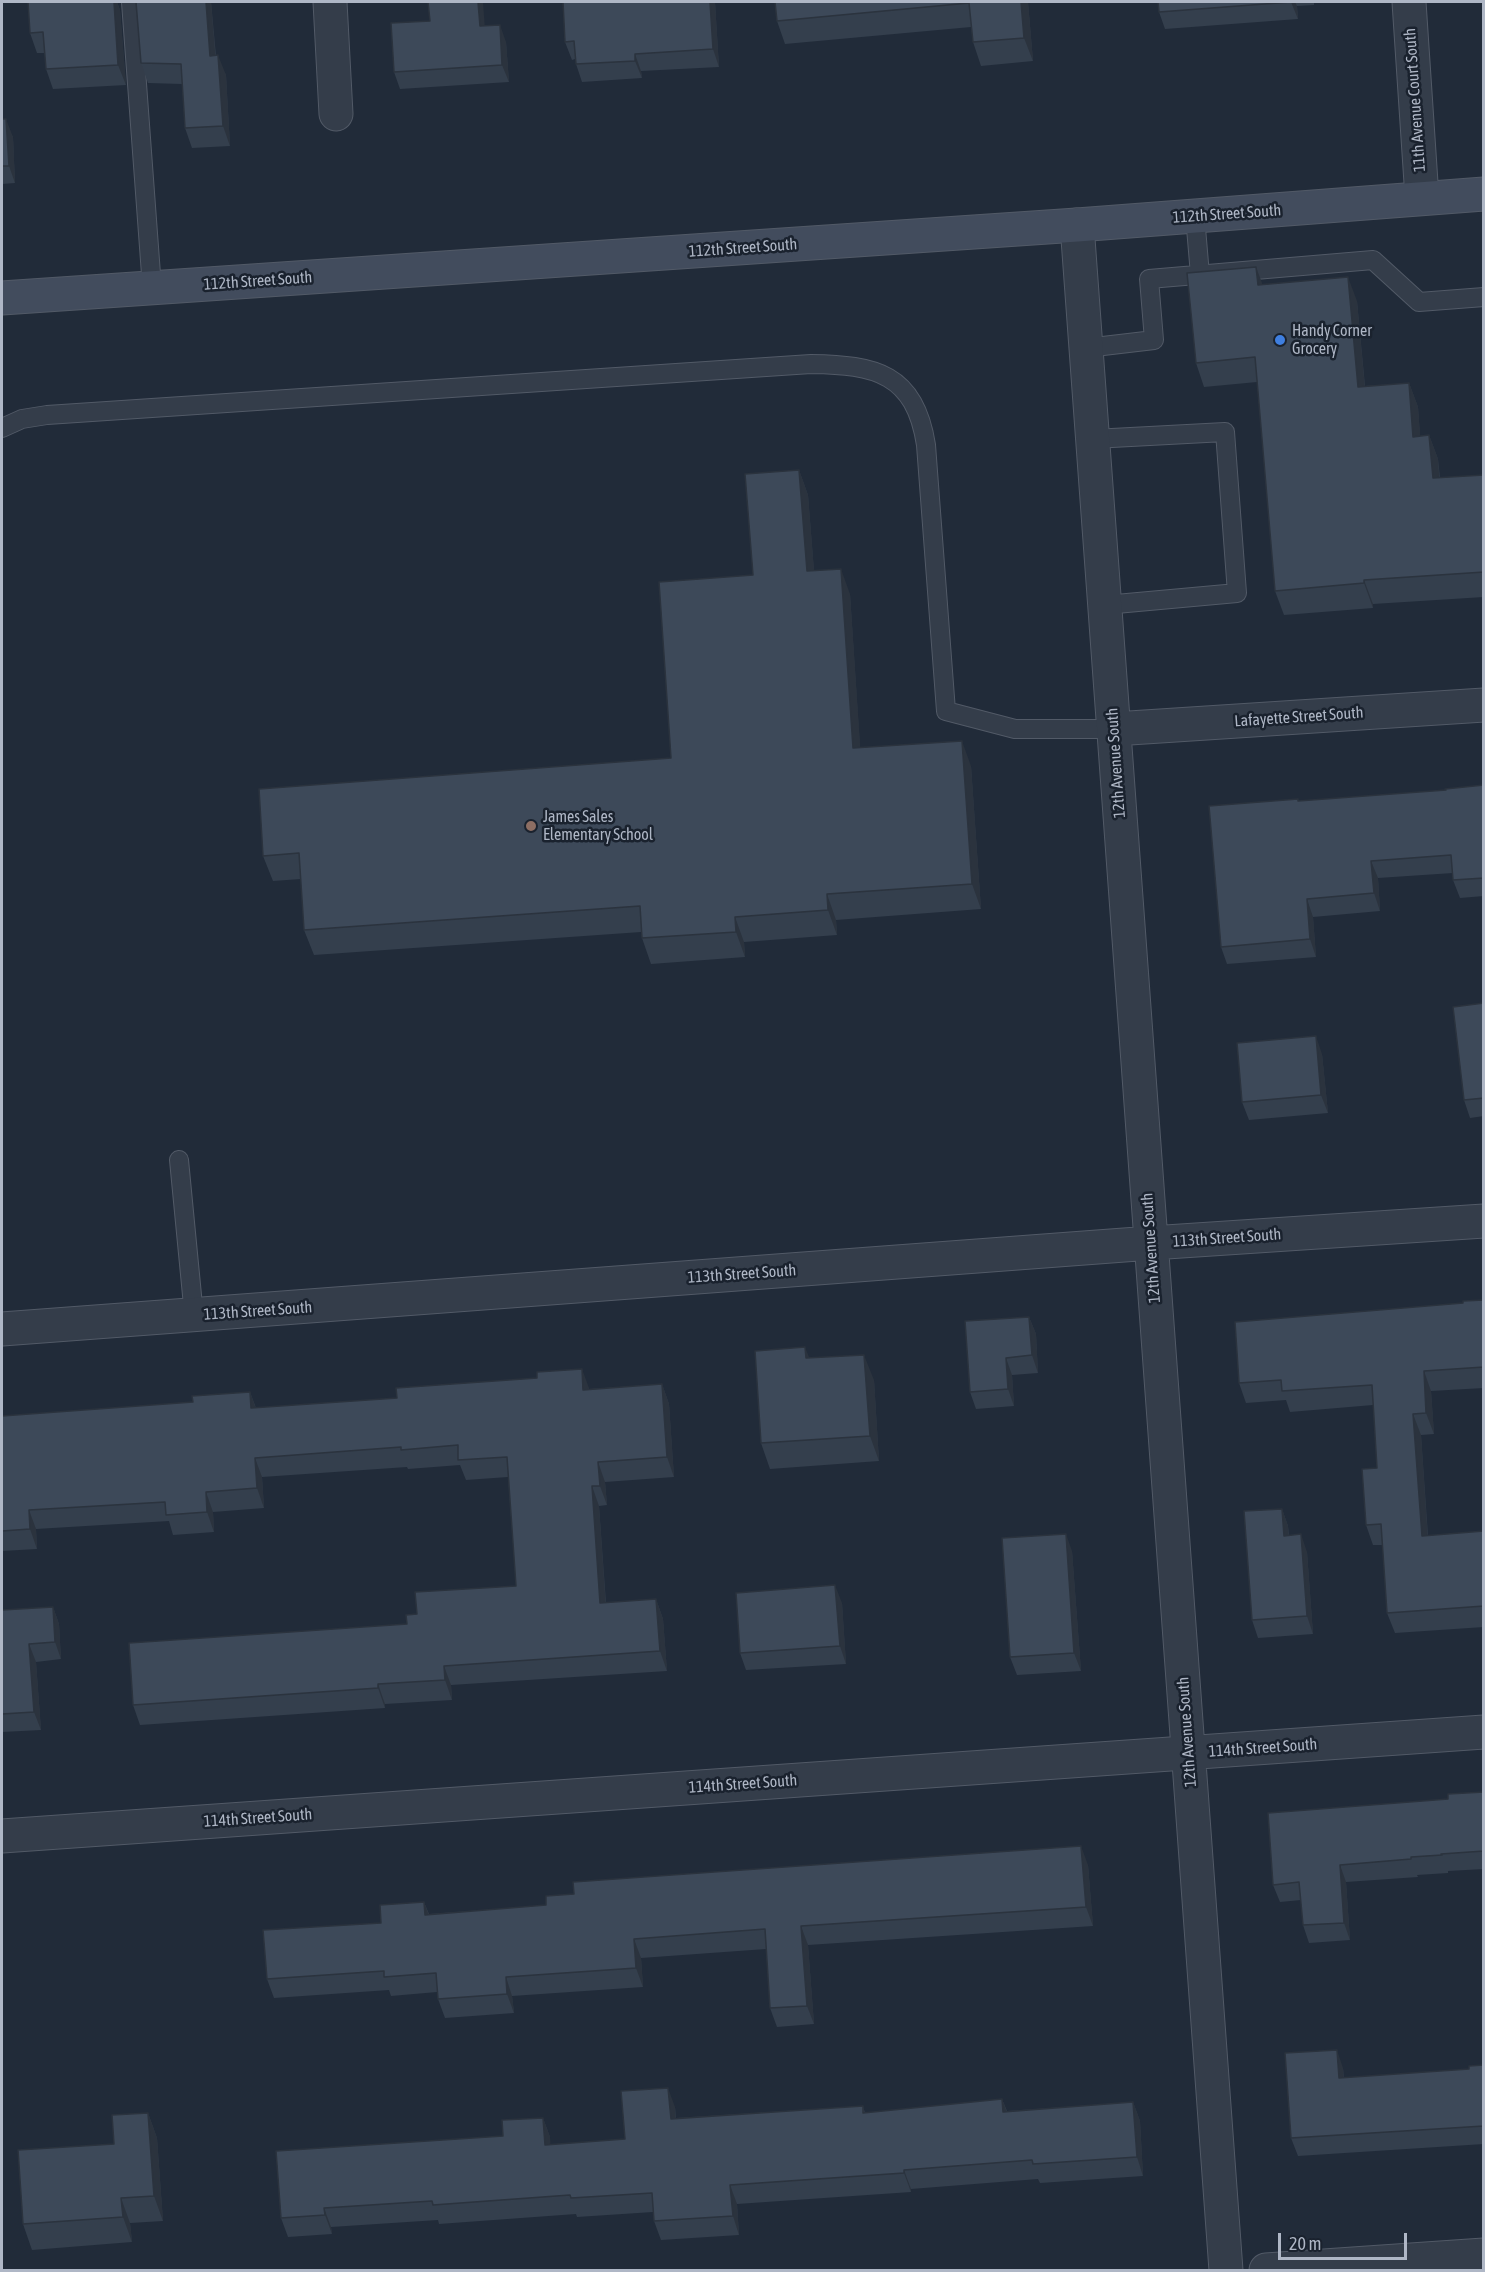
<!DOCTYPE html>
<style>
body{margin:0}
#map{position:relative;width:1485px;height:2272px;overflow:hidden;background:#212b39;font-family:"Asap Condensed",sans-serif}
canvas{display:block}
.frame{position:absolute;inset:0;border:3px solid #afb7c6;pointer-events:none}
.scale{position:absolute;left:1278px;top:2233px;width:129px;height:27px;box-sizing:border-box;border:3px solid #afb7c6;border-top:0;padding-left:8px;font-size:18px;line-height:21px;white-space:nowrap;color:#afb7c6;-webkit-text-stroke:4px #1a222e;paint-order:stroke}
</style>
<div id="map">
<canvas width="1485" height="2272"></canvas>
<div class="frame"></div>
<div class="scale">20 m</div>
</div>
<script>
const ctx = document.querySelector('canvas').getContext('2d');
ctx.lineJoin = 'round';
function trace(path, color, width, dash) { ctx.strokeStyle = color; ctx.lineWidth = width; ctx.lineCap = dash ? 'butt' : 'round'; ctx.setLineDash(dash || []); ctx.stroke(path); }
function fillPath(path, color) { ctx.fillStyle = color; ctx.fill(path, 'evenodd'); }
function label(font, color, halo, rows, align = 'center') {
  ctx.font = font + ' "Asap Condensed",sans-serif'; ctx.lineWidth = 5; ctx.setLineDash([]); ctx.textBaseline = 'middle'; ctx.strokeStyle = halo; ctx.fillStyle = color; for (const [text, x, y, turn = 0] of rows) {
    ctx.save(); ctx.translate(x, y); ctx.rotate((+turn || 0) * Math.PI / 180); ctx.textAlign = isNaN(turn) ? turn : align; if (halo) ctx.strokeText(text, 0, 0); ctx.fillText(text, 0, 0); ctx.restore();
  }
}
const service = new Path2D(`
 M 131,2 L 152,288
 M 1195,216 L 1200,275
 M 1086,348 L 1154,340 L 1149,279 L 1373,260 L 1419,302 L 1484,297
 M 2,428 L 22,419 L 47,415 L 811,364 C 875,365 915,373 926,445 L 946,711 L 1015,729 L 1114,729
 M 1093,439 L 1225,432 L 1237,593 L 1105,605
 M 179,1160 L 194,1316`);
const minor = new Path2D(`
 M 330,2 L 336,114
 M 1409,2 L 1422,198
 M 1077,225 L 1226,2270
 M 1114,729 L 1484,705
 M 2,1329 L 1151,1243 L 1484,1221
 M 2,1836 L 1484,1732
 M 1266,2270 L 1484,2255`);
const secondary = new Path2D(`
 M 2,298 L 1077,225 L 1484,194`);
trace(service, '#525a67', 20);
trace(minor, '#525a67', 35);
trace(secondary, '#525a67', 35);
trace(service, '#343d4a', 18);
trace(minor, '#343d4a', 33);
trace(secondary, '#424c5d', 33);
fillPath(new Path2D(`
 M 28,2 L 117,2 L 120,10 L 126,85 L 53,89 L 46,69 L 45,53 L 37,53 L 30,33 Z
 M 211,2 L 216,56 L 226,75 L 230,146 L 192,148 L 185,128 L 182,84 L 148,83 L 141,63 Z
 M 715,2 L 719,67 L 641,71 L 642,78 L 582,82 L 576,64 L 575,59 L 572,60 L 565,42 Z
 M 775,2 L 1028,2 L 1033,61 L 981,66 L 973,42 L 971,27 L 785,44 L 777,21 Z
 M 1158,2 L 1314,2 L 1314,5 L 1297,6 L 1298,19 L 1165,29 L 1159,12 Z
 M 430,21 L 485,25 L 506,42 L 509,82 L 400,89 L 394,72 Z
 M 2,119 L 13,137 L 15,183 L 2,184 Z
 M 1263,284 L 1357,301 L 1365,386 L 1409,383 L 1418,407 L 1420,436 L 1429,435 L 1438,459 L 1440,478 L 1484,475 L 1484,597 L 1373,604 L 1373,608 L 1284,615 L 1275,591 L 1257,382 L 1204,387 L 1196,363 Z
 M 799,470 L 808,495 L 814,571 L 850,594 L 860,747 L 971,766 L 981,909 L 836,920 L 837,935 L 744,942 L 745,957 L 651,964 L 642,938 L 641,932 L 314,955 L 304,930 L 301,879 L 273,881 L 263,856 L 671,758 Z
 M 1484,785 L 1484,896 L 1460,898 L 1453,880 L 1453,873 L 1378,878 L 1380,911 L 1313,917 L 1316,957 L 1227,964 L 1221,947 L 1299,801 L 1446,790 Z
 M 1484,1003 L 1484,1116 L 1470,1118 L 1464,1100 Z
 M 1322,1054 L 1328,1113 L 1249,1120 L 1242,1102 Z
 M 1484,1300 L 1484,1388 L 1431,1391 L 1434,1434 L 1421,1435 L 1428,1536 L 1484,1531 L 1484,1627 L 1395,1633 L 1387,1613 L 1383,1545 L 1373,1545 L 1366,1525 L 1377,1468 L 1373,1405 L 1290,1412 L 1286,1400 L 1246,1403 L 1239,1383 L 1463,1303 Z
 M 1029,1317 L 1036,1334 L 1038,1373 L 1012,1375 L 1014,1406 L 976,1409 L 970,1392 Z
 M 810,1358 L 874,1380 L 879,1461 L 770,1469 L 761,1443 Z
 M 662,1384 L 669,1404 L 674,1477 L 605,1482 L 607,1505 L 599,1506 L 606,1603 L 656,1599 L 663,1619 L 667,1671 L 451,1685 L 452,1700 L 385,1704 L 385,1708 L 140,1725 L 133,1705 L 407,1624 L 417,1614 L 516,1586 L 508,1477 L 466,1480 L 460,1465 L 408,1469 L 407,1467 L 262,1477 L 264,1508 L 213,1512 L 214,1532 L 173,1535 L 169,1521 L 36,1529 L 37,1549 L 2,1551 L 2,1416 L 193,1402 L 250,1392 L 256,1408 L 589,1389 Z
 M 1282,1509 L 1288,1526 L 1289,1535 L 1307,1552 L 1313,1634 L 1258,1638 L 1252,1620 Z
 M 1072,1551 L 1081,1671 L 1017,1675 L 1010,1657 Z
 M 842,1603 L 846,1664 L 746,1670 L 740,1653 Z
 M 53,1607 L 59,1624 L 61,1659 L 36,1662 L 41,1730 L 2,1732 L 2,1610 Z
 M 1484,1792 L 1484,1869 L 1448,1871 L 1448,1873 L 1417,1875 L 1418,1877 L 1346,1882 L 1350,1940 L 1309,1943 L 1303,1925 L 1301,1900 L 1280,1902 L 1273,1885 L 1448,1799 Z
 M 1088,1865 L 1093,1926 L 808,1945 L 814,2024 L 777,2027 L 770,2008 L 766,1949 L 641,1958 L 643,1987 L 512,1996 L 514,2013 L 445,2018 L 438,1999 L 437,1992 L 391,1996 L 389,1990 L 274,1998 L 267,1979 L 424,1902 L 429,1914 Z
 M 1484,2065 L 1484,2144 L 1298,2156 L 1291,2138 L 1343,2068 L 1344,2078 L 1469,2069 Z
 M 1002,2099 L 1007,2111 L 1133,2102 L 1140,2121 L 1143,2176 L 1040,2183 L 1038,2179 L 911,2189 L 911,2192 L 737,2204 L 739,2235 L 661,2240 L 654,2221 L 653,2212 L 577,2217 L 576,2214 L 439,2224 L 438,2220 L 331,2227 L 332,2234 L 288,2237 L 281,2218 L 503,2136 L 543,2118 L 550,2137 L 550,2145 L 625,2139 L 675,2107 L 676,2118 L 863,2106 L 865,2113 Z
 M 148,2113 L 157,2138 L 163,2221 L 130,2223 L 132,2242 L 32,2250 L 23,2224 Z`), '#343f4d');
fillPath(new Path2D(`
 M 114,2 L 117,2 L 120,10 L 126,85 L 118,65 Z
 M 206,2 L 211,2 L 217,76 L 210,56 Z
 M 478,2 L 483,2 L 486,43 L 480,26 Z
 M 710,2 L 715,2 L 719,67 L 713,49 Z
 M 1021,2 L 1028,2 L 1033,61 L 1024,38 Z
 M 1291,2 L 1295,2 L 1297,6 L 1298,19 Z
 M 500,25 L 506,42 L 509,82 L 502,65 Z
 M 635,54 L 641,71 L 642,78 L 635,61 Z
 M 218,55 L 226,75 L 230,146 L 223,126 Z
 M 6,119 L 13,137 L 15,183 L 9,166 Z
 M 1256,267 L 1265,291 L 1258,285 Z
 M 1348,277 L 1357,301 L 1367,411 L 1358,387 Z
 M 1409,383 L 1418,407 L 1422,461 L 1413,437 Z
 M 1429,435 L 1438,459 L 1441,503 L 1433,478 Z
 M 799,470 L 808,495 L 816,596 L 807,571 Z
 M 841,569 L 850,594 L 862,773 L 853,748 Z
 M 1364,580 L 1373,604 L 1373,608 L 1364,583 Z
 M 962,741 L 971,766 L 981,909 L 972,884 Z
 M 1371,861 L 1378,878 L 1380,911 L 1374,893 Z
 M 827,894 L 836,920 L 837,935 L 828,910 Z
 M 1307,899 L 1313,917 L 1316,957 L 1310,939 Z
 M 735,917 L 744,942 L 745,957 L 736,932 Z
 M 1316,1036 L 1322,1054 L 1328,1113 L 1321,1095 Z
 M 1029,1317 L 1036,1334 L 1038,1373 L 1032,1355 Z
 M 805,1347 L 815,1372 L 806,1358 Z
 M 864,1355 L 874,1380 L 879,1461 L 870,1436 Z
 M 1006,1358 L 1012,1375 L 1014,1406 L 1008,1389 Z
 M 582,1369 L 589,1388 L 591,1409 L 583,1390 Z
 M 1424,1371 L 1431,1391 L 1434,1434 L 1426,1413 Z
 M 662,1384 L 669,1404 L 674,1477 L 667,1457 Z
 M 250,1392 L 257,1412 L 251,1408 Z
 M 1413,1414 L 1421,1435 L 1429,1556 L 1422,1536 Z
 M 255,1458 L 262,1477 L 264,1508 L 257,1488 Z
 M 598,1462 L 605,1482 L 607,1505 L 600,1486 Z
 M 592,1486 L 599,1506 L 607,1623 L 600,1603 Z
 M 206,1492 L 213,1512 L 214,1532 L 207,1512 Z
 M 1282,1509 L 1288,1526 L 1290,1553 L 1284,1536 Z
 M 29,1510 L 36,1529 L 37,1549 L 30,1529 Z
 M 1066,1534 L 1072,1551 L 1081,1671 L 1074,1653 Z
 M 1301,1534 L 1307,1552 L 1313,1634 L 1307,1616 Z
 M 835,1585 L 842,1603 L 846,1664 L 840,1646 Z
 M 656,1599 L 663,1619 L 667,1671 L 660,1651 Z
 M 53,1607 L 59,1624 L 61,1659 L 55,1642 Z
 M 29,1644 L 36,1662 L 41,1730 L 34,1712 Z
 M 444,1666 L 451,1685 L 452,1700 L 445,1680 Z
 M 378,1684 L 385,1704 L 385,1708 L 378,1688 Z
 M 1081,1846 L 1088,1865 L 1093,1926 L 1086,1907 Z
 M 1340,1865 L 1346,1882 L 1350,1940 L 1344,1923 Z
 M 424,1902 L 431,1921 L 425,1915 Z
 M 801,1926 L 808,1945 L 814,2024 L 807,2006 Z
 M 634,1939 L 641,1958 L 643,1987 L 636,1968 Z
 M 506,1977 L 512,1996 L 514,2013 L 507,1994 Z
 M 1337,2050 L 1343,2068 L 1345,2095 L 1339,2078 Z
 M 668,2088 L 675,2107 L 677,2138 L 671,2119 Z
 M 1002,2099 L 1009,2118 L 1003,2112 Z
 M 1133,2102 L 1140,2121 L 1143,2176 L 1137,2157 Z
 M 148,2113 L 157,2138 L 163,2221 L 154,2196 Z
 M 543,2118 L 550,2137 L 552,2164 L 545,2145 Z
 M 904,2170 L 911,2189 L 911,2192 L 904,2173 Z
 M 730,2185 L 737,2204 L 739,2235 L 733,2216 Z
 M 121,2198 L 130,2223 L 132,2242 L 123,2217 Z
 M 324,2208 L 331,2227 L 332,2234 L 325,2215 Z`), '#2b333e');
const building = new Path2D(`
 M 28,2 L 114,2 L 118,65 L 46,69 L 43,32 L 30,33 Z
 M 136,2 L 206,2 L 210,56 L 218,55 L 223,126 L 185,128 L 181,64 L 141,63 Z
 M 428,2 L 478,2 L 480,26 L 500,25 L 502,65 L 394,72 L 391,23 L 430,21 Z
 M 563,2 L 710,2 L 713,49 L 635,54 L 635,61 L 576,64 L 574,41 L 565,42 Z
 M 775,2 L 1021,2 L 1024,38 L 973,42 L 969,3 L 777,21 Z
 M 1158,2 L 1291,2 L 1159,12 Z
 M 2,119 L 6,119 L 9,166 L 2,166 Z
 M 1256,267 L 1258,285 L 1348,277 L 1358,387 L 1409,383 L 1413,437 L 1429,435 L 1433,478 L 1484,475 L 1484,572 L 1364,580 L 1364,583 L 1275,591 L 1255,357 L 1196,363 L 1187,273 Z
 M 799,470 L 807,571 L 841,569 L 853,748 L 962,741 L 972,884 L 827,894 L 828,910 L 735,917 L 736,932 L 642,938 L 640,906 L 304,930 L 299,853 L 263,856 L 259,789 L 671,758 L 659,582 L 753,575 L 745,474 Z
 M 1484,785 L 1484,878 L 1453,880 L 1451,855 L 1371,861 L 1374,893 L 1307,899 L 1310,939 L 1221,947 L 1209,806 L 1298,799 L 1298,801 L 1446,790 L 1445,789 Z
 M 1484,1003 L 1484,1098 L 1464,1100 L 1453,1007 Z
 M 1316,1036 L 1321,1095 L 1242,1102 L 1237,1043 Z
 M 1484,1300 L 1484,1367 L 1424,1371 L 1426,1413 L 1413,1414 L 1422,1536 L 1484,1531 L 1484,1606 L 1387,1613 L 1381,1524 L 1366,1525 L 1362,1469 L 1377,1468 L 1372,1385 L 1282,1391 L 1281,1380 L 1239,1383 L 1235,1322 L 1463,1303 L 1463,1301 Z
 M 1029,1317 L 1032,1355 L 1006,1358 L 1008,1389 L 970,1392 L 965,1321 Z
 M 805,1347 L 806,1358 L 864,1355 L 870,1436 L 761,1443 L 755,1351 Z
 M 582,1369 L 583,1390 L 662,1384 L 667,1457 L 598,1462 L 600,1486 L 592,1486 L 600,1603 L 656,1599 L 660,1651 L 444,1666 L 445,1680 L 378,1684 L 378,1688 L 133,1705 L 129,1643 L 407,1624 L 406,1615 L 417,1614 L 415,1592 L 516,1586 L 507,1457 L 458,1460 L 458,1445 L 401,1450 L 401,1447 L 255,1458 L 257,1488 L 206,1492 L 207,1512 L 166,1515 L 165,1502 L 29,1510 L 30,1529 L 2,1531 L 2,1416 L 193,1402 L 192,1396 L 250,1392 L 251,1408 L 397,1398 L 396,1388 L 537,1378 L 537,1372 Z
 M 1282,1509 L 1284,1536 L 1301,1534 L 1307,1616 L 1252,1620 L 1244,1511 Z
 M 1066,1534 L 1074,1653 L 1010,1657 L 1002,1538 Z
 M 835,1585 L 840,1646 L 740,1653 L 736,1593 Z
 M 53,1607 L 55,1642 L 29,1644 L 34,1712 L 2,1714 L 2,1610 Z
 M 1484,1792 L 1484,1851 L 1441,1854 L 1442,1855 L 1411,1857 L 1411,1859 L 1340,1865 L 1344,1923 L 1303,1925 L 1299,1882 L 1273,1885 L 1268,1813 L 1448,1799 L 1448,1794 Z
 M 1081,1846 L 1086,1907 L 801,1926 L 807,2006 L 770,2008 L 765,1929 L 634,1939 L 636,1968 L 506,1977 L 507,1994 L 438,1999 L 436,1973 L 384,1977 L 384,1971 L 267,1979 L 263,1930 L 381,1923 L 380,1905 L 424,1902 L 425,1915 L 546,1905 L 546,1896 L 574,1894 L 573,1882 Z
 M 1337,2050 L 1339,2078 L 1469,2069 L 1469,2066 L 1484,2065 L 1484,2126 L 1291,2138 L 1285,2053 Z
 M 668,2088 L 671,2119 L 863,2106 L 863,2113 L 1002,2099 L 1003,2112 L 1133,2102 L 1137,2157 L 1033,2164 L 1032,2160 L 904,2170 L 904,2173 L 730,2185 L 733,2216 L 654,2221 L 652,2193 L 571,2198 L 570,2195 L 433,2205 L 432,2201 L 324,2208 L 325,2215 L 281,2218 L 276,2151 L 503,2136 L 502,2120 L 543,2118 L 545,2145 L 625,2139 L 621,2091 Z
 M 148,2113 L 154,2196 L 121,2198 L 123,2217 L 23,2224 L 18,2150 L 114,2144 L 112,2115 Z`);
fillPath(building, '#3d4959');
trace(building, '#2b333e', 1.5);
for (const [x, y, r, color] of [
 [1280,340,6,"#3f7fe0"],
 [531,826,6,"#8d6e63"]
]) { const dot = new Path2D(); dot.arc(x, y, r, 0, 2 * Math.PI); ctx.fillStyle = color; ctx.fill(dot); trace(dot, '#1a222e', 2); }
label('16px', '#afb7c6', '#1a222e', [
 ["11th Avenue Court South",1415,100,-94],
 ["112th Street South",1227,214,-4],
 ["112th Street South",743,248,-4],
 ["112th Street South",258,281,-4],
 ["Lafayette Street South",1299,717,-4],
 ["12th Avenue South",1116,763,-94],
 ["113th Street South",1227,1238,-4],
 ["12th Avenue South",1151,1248,-94],
 ["113th Street South",742,1274,-4],
 ["113th Street South",258,1311,-4],
 ["12th Avenue South",1187,1732,-94],
 ["114th Street South",1263,1748,-4],
 ["114th Street South",743,1784,-4],
 ["114th Street South",258,1818,-4]
]);
label('16px', '#afb7c6', '#1a222e', [
 ["Handy Corner",1292,331],
 ["Grocery",1292,349],
 ["James Sales",543,817],
 ["Elementary School",543,835]
], 'left');
</script>
